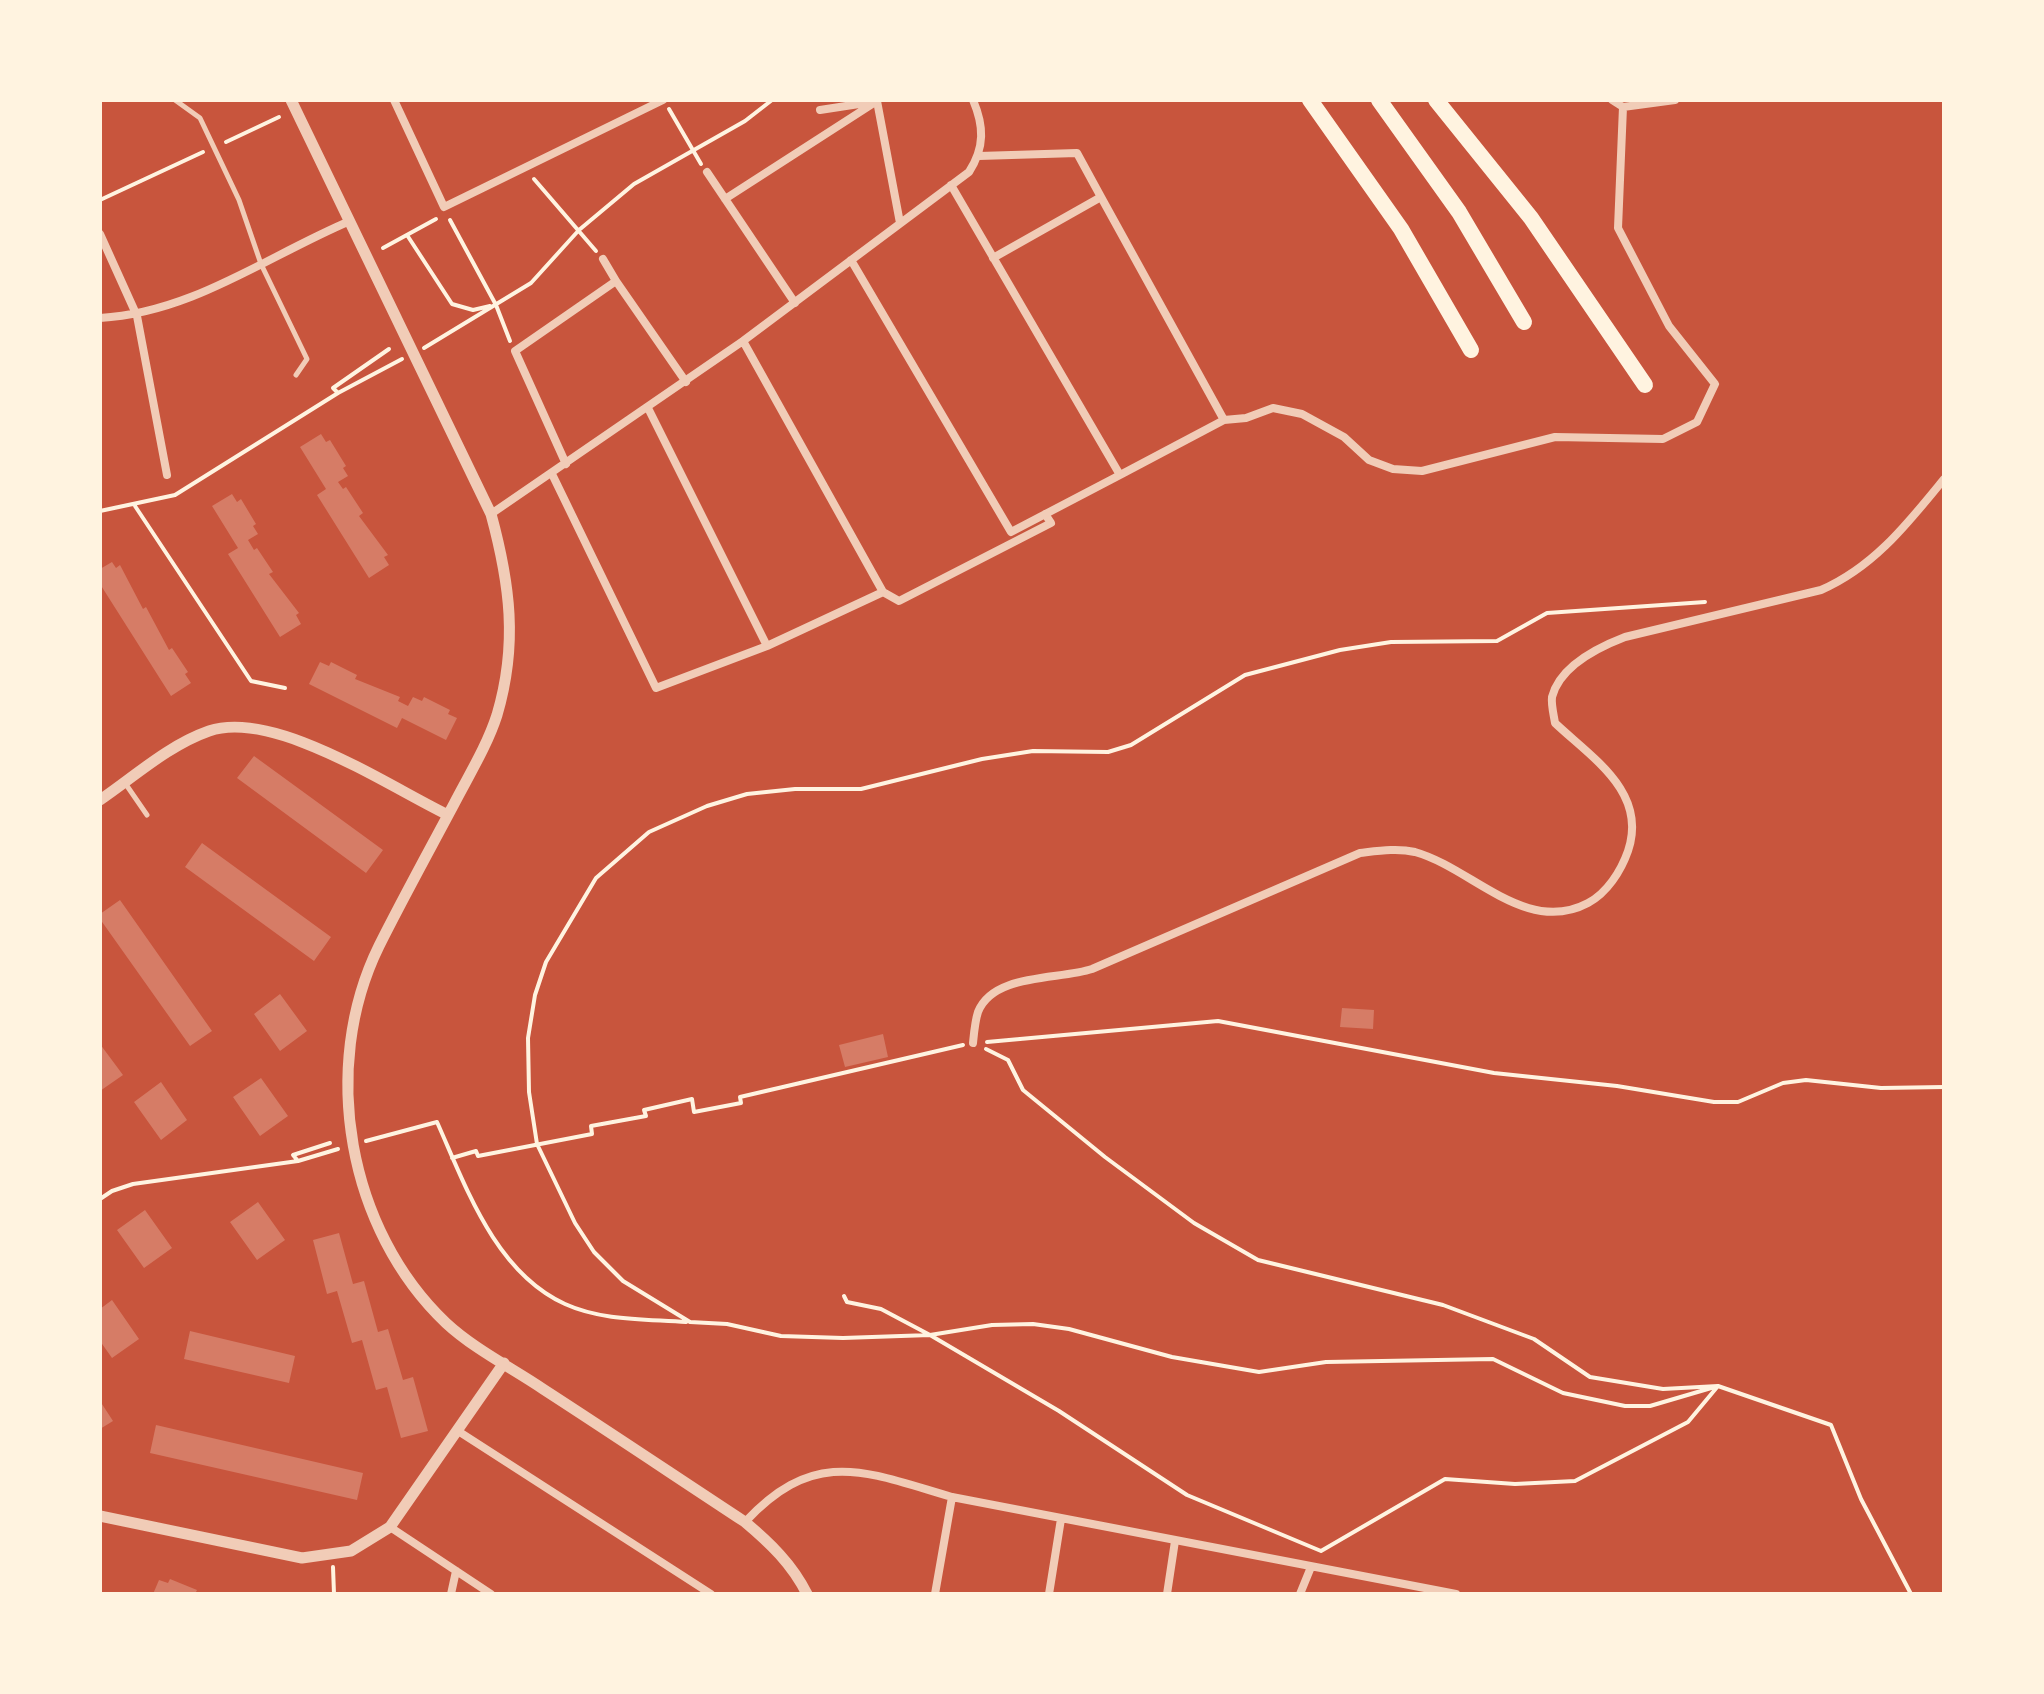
<!DOCTYPE html>
<style>
body{margin:0}
#map{position:relative;width:2044px;height:1694px;overflow:hidden;background:#c8553d;font-family:Georgia,serif}
canvas{display:block}
.frame{position:absolute;inset:0;border:102px solid #fff3e0;pointer-events:none}
</style>
<div id="map">
<canvas width="2044" height="1694"></canvas>
<div class="frame"></div>
</div>
<script>
const ctx = document.querySelector('canvas').getContext('2d');
ctx.lineJoin = 'round';
function fillPath(path, color) { ctx.fillStyle = color; ctx.fill(path, 'evenodd'); }
function trace(path, color, width, dash) { ctx.strokeStyle = color; ctx.lineWidth = width; ctx.lineCap = dash ? 'butt' : 'round'; ctx.setLineDash(dash || []); ctx.stroke(path); }
fillPath(new Path2D(`
 M 321,434 L 326,442 L 330,440 L 346,466 L 343,468 L 348,476 L 338,482 L 343,489 L 346,487 L 363,513 L 359,516 L 388,555 L 384,557 L 389,565 L 369,578 L 317,495 L 326,489 L 300,447 Z
 M 232,494 L 237,502 L 241,499 L 256,524 L 253,526 L 258,534 L 248,540 L 254,550 L 257,548 L 273,572 L 269,574 L 299,613 L 296,615 L 301,624 L 280,637 L 228,554 L 238,548 L 212,506 Z
 M 112,562 L 116,568 L 120,565 L 143,609 L 146,607 L 169,650 L 172,648 L 188,672 L 185,674 L 191,683 L 171,696 L 100,584 L 100,569 Z
 M 320,662 L 329,666 L 331,662 L 357,675 L 355,679 L 400,697 L 398,701 L 408,706 L 413,697 L 422,701 L 424,697 L 450,710 L 448,714 L 457,718 L 446,740 L 402,718 L 397,728 L 309,684 Z
 M 254,756 L 383,850 L 366,873 L 237,778 Z
 M 202,843 L 331,937 L 314,961 L 185,867 Z
 M 120,900 L 212,1031 L 190,1046 L 100,919 L 100,914 Z
 M 280,994 L 307,1031 L 280,1051 L 254,1014 Z
 M 1342,1008 L 1374,1010 L 1373,1029 L 1340,1027 Z
 M 883,1034 L 888,1057 L 845,1067 L 839,1045 Z
 M 100,1044 L 123,1075 L 100,1091 Z
 M 261,1078 L 288,1116 L 260,1136 L 233,1097 Z
 M 161,1082 L 187,1120 L 161,1140 L 134,1102 Z
 M 258,1202 L 285,1240 L 257,1260 L 230,1222 Z
 M 145,1210 L 172,1248 L 144,1268 L 117,1230 Z
 M 339,1233 L 353,1284 L 364,1281 L 378,1332 L 388,1329 L 403,1380 L 413,1377 L 428,1431 L 401,1438 L 387,1387 L 376,1390 L 362,1340 L 352,1343 L 337,1291 L 327,1294 L 313,1240 Z
 M 112,1300 L 139,1339 L 112,1358 L 100,1341 L 100,1309 Z
 M 190,1331 L 295,1356 L 289,1383 L 184,1359 Z
 M 100,1401 L 113,1421 L 100,1429 Z
 M 156,1425 L 363,1473 L 357,1500 L 150,1453 Z
 M 170,1579 L 197,1590 L 195,1594 L 153,1594 L 159,1580 L 168,1583 Z`), '#d67c66');
trace(new Path2D(`
 M 669,109 L 701,164
 M 226,142 L 279,117
 M 534,179 L 596,251
 M 100,200 L 203,152
 M 450,220 L 496,305 L 510,341
 M 407,235 L 452,304 L 473,310 L 490,306
 M 383,248 L 436,219
 M 424,348 L 531,283 L 579,230 L 634,184 L 745,121 L 772,100
 M 338,393 L 333,388 L 389,349
 M 135,506 L 251,681 L 285,688
 M 100,511 L 175,495 L 338,393 L 402,359
 M 987,1042 L 1218,1021 L 1494,1073 L 1617,1086 L 1714,1102 L 1738,1102 L 1783,1083 L 1806,1080 L 1881,1088 L 1944,1087
 M 986,1049 L 1008,1060 L 1023,1090 L 1105,1157 L 1194,1223 L 1258,1260 L 1443,1305 L 1534,1339 L 1590,1377 L 1663,1389 L 1718,1386 L 1650,1406 L 1625,1406 L 1563,1393 L 1493,1359 L 1326,1362 L 1259,1372 L 1172,1357 L 1069,1329 L 1033,1324 L 992,1325 L 930,1335 L 843,1338 L 781,1336 L 727,1324 L 690,1322 L 623,1281 L 594,1252 L 575,1223 L 537,1144 L 529,1092 L 528,1038 L 535,995 L 546,962 L 596,878 L 649,832 L 707,806 L 747,794 L 795,789 L 861,789 L 982,759 L 1033,751 L 1108,752 L 1131,745 L 1245,675 L 1340,650 L 1391,642 L 1497,641 L 1547,613 L 1705,602
 M 366,1141 L 437,1122 C 466,1187 495,1272 565,1304 C 602,1321 647,1319 686,1322
 M 452,1158 L 476,1151 L 478,1156 L 592,1134 L 591,1126 L 646,1116 L 644,1110 L 692,1099 L 694,1112 L 741,1103 L 740,1097 L 963,1045
 M 298,1161 L 293,1155 L 330,1143
 M 100,1199 L 112,1191 L 133,1184 L 298,1161 L 338,1149
 M 844,1296 L 847,1302 L 881,1309 L 930,1335 L 1059,1411 L 1187,1495 L 1321,1551 L 1445,1479 L 1515,1484 L 1575,1481 L 1688,1422 L 1718,1386 L 1831,1425 L 1861,1499 L 1911,1594
 M 333,1567 L 334,1594`), '#fff3e0', 4);
trace(new Path2D(`
 M 175,100 L 200,118 L 239,200 L 261,264 L 307,359 L 296,375
 M 125,783 L 147,815`), '#f1ccb7', 5);
trace(new Path2D(`
 M 394,100 L 444,207 L 663,100
 M 1612,100 L 1623,107 L 1675,100
 M 820,110 L 872,102
 M 979,156 L 1077,153 L 1101,197
 M 707,172 L 795,303
 M 725,199 L 877,101 L 900,223
 M 100,234 L 137,316 L 167,475
 M 993,258 L 1101,197 L 1224,420 L 1120,475
 M 603,259 L 616,281
 M 851,260 L 1011,532 L 1120,475 L 951,185
 M 100,318 C 192,313 267,256 350,221
 M 648,408 L 767,646
 M 1224,420 L 1246,418 L 1273,408 L 1302,414 L 1344,437 L 1369,460 L 1393,469 L 1422,471 L 1555,437 L 1663,439 L 1697,422 L 1715,384 L 1669,326 L 1618,228 L 1623,107
 M 566,464 L 515,351 L 616,281 L 686,382
 M 552,474 L 656,688 L 767,646 L 883,592 L 743,341
 M 491,514 L 743,341 L 969,172 C 985,147 984,126 973,100
 M 883,592 L 899,601 L 1051,523 L 1045,514
 M 973,1043 C 974,1033 975,1021 978,1012 C 993,973 1059,980 1092,969 L 1360,853 C 1378,851 1397,848 1415,852 C 1472,868 1526,936 1588,903 C 1607,893 1621,871 1628,851 C 1648,792 1592,758 1555,723 C 1554,716 1551,705 1552,697 C 1560,666 1599,647 1625,637 L 1821,590 C 1874,567 1908,523 1944,479
 M 458,1431 L 711,1594
 M 745,1522 C 816,1446 866,1472 952,1497 L 1456,1594
 M 390,1527 L 491,1594
 M 451,1594 L 456,1571
 M 935,1594 L 952,1497
 M 1049,1594 L 1061,1519
 M 1167,1594 L 1175,1541
 M 1300,1594 L 1311,1567`), '#f1ccb7', 8);
trace(new Path2D(`
 M 291,100 L 491,514 C 510,584 518,644 497,715 C 487,746 469,775 454,804 C 429,851 403,898 379,946 C 319,1068 348,1230 446,1323 C 474,1349 512,1368 543,1389 C 611,1433 678,1478 745,1522 C 770,1543 792,1564 807,1594
 M 100,800 C 135,776 169,745 209,731 C 274,709 388,786 448,815
 M 100,1516 L 302,1558 L 351,1551 L 390,1527 L 504,1363`), '#f1ccb7', 11);
trace(new Path2D(`
 M 1310,100 L 1401,229 L 1471,350
 M 1379,100 L 1459,212 L 1524,322
 M 1436,100 L 1531,218 L 1645,385`), '#fff3e0', 16);
</script>
